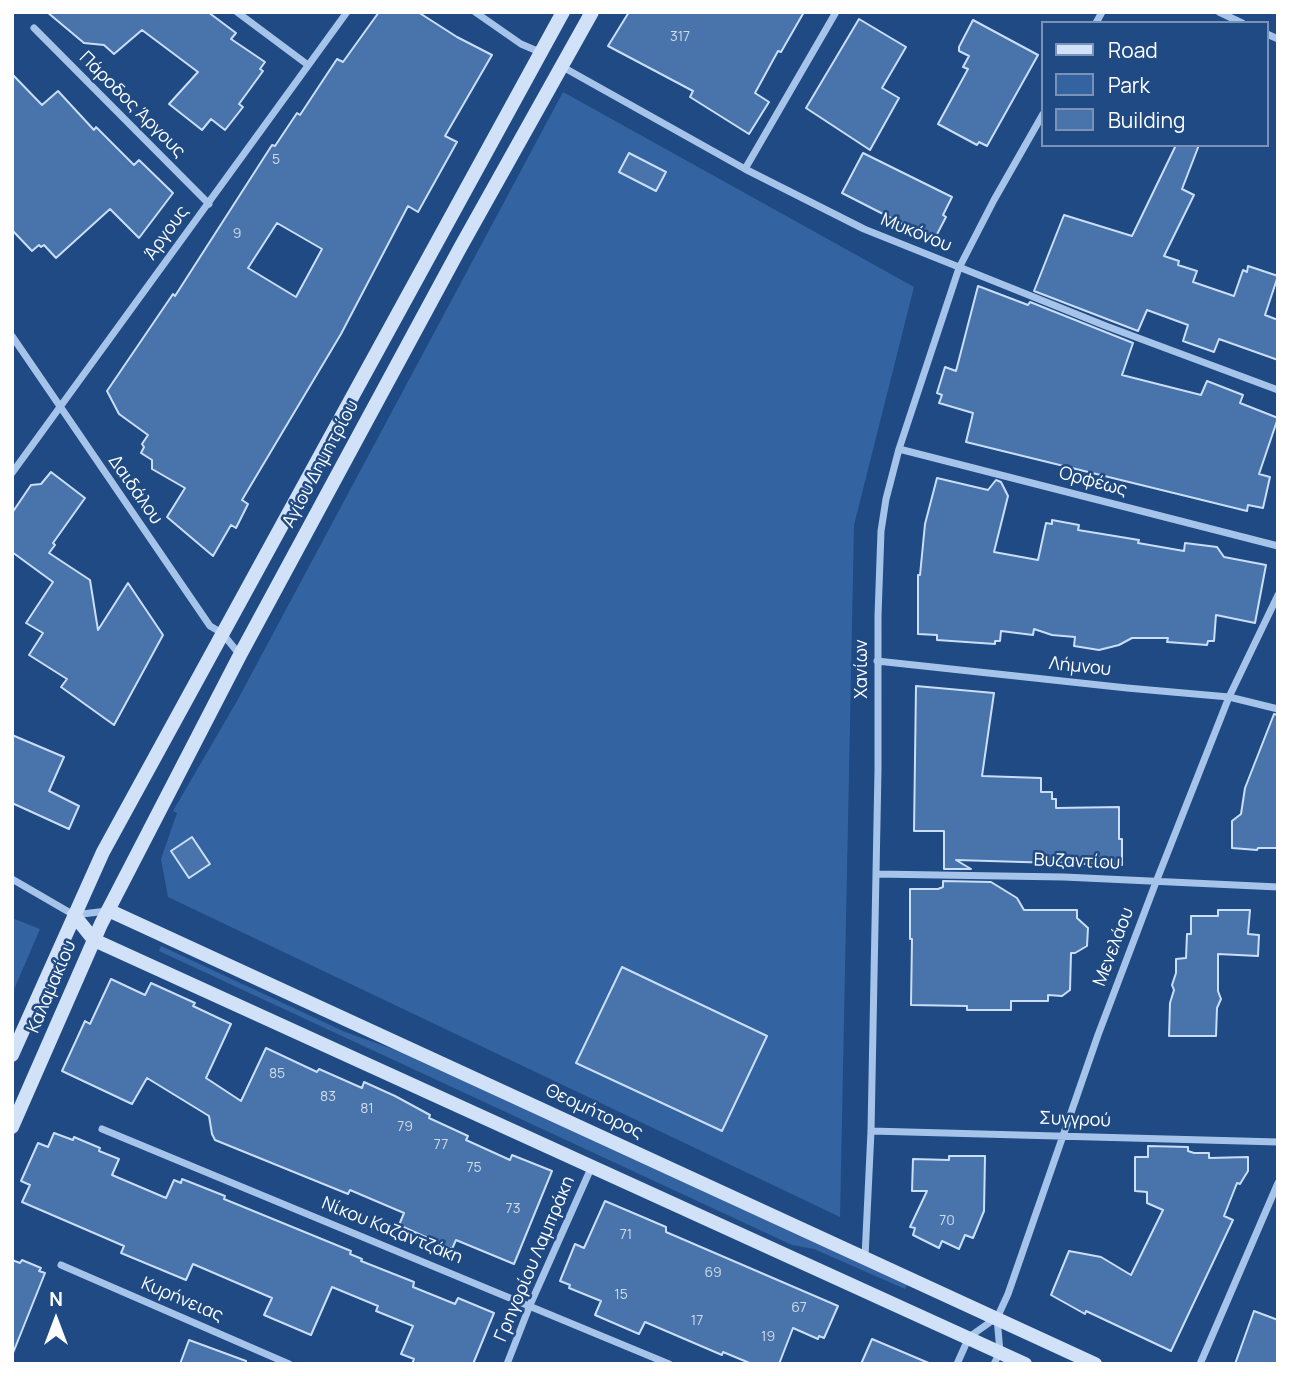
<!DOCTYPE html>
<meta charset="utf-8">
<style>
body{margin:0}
#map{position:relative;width:1290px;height:1376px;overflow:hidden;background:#1f4a83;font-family:Manrope,sans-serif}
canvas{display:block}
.frame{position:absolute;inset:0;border:14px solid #fff;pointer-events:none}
.legend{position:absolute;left:1041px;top:21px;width:228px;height:126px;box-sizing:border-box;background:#1f4a83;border:2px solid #7992b5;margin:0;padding:9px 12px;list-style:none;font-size:21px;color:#fff}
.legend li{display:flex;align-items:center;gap:14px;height:35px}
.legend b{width:35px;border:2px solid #7992b5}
.north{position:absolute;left:21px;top:1285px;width:70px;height:70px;-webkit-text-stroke:5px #1f4a83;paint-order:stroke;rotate:0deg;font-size:19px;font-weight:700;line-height:28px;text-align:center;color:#fff}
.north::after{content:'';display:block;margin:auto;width:24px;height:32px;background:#fff;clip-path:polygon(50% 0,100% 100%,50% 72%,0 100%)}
</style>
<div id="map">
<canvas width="1290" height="1376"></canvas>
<div class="frame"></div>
<ul class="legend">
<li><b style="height:9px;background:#d1e1f7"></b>Road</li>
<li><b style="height:19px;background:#3364a1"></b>Park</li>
<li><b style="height:19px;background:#4874ab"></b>Building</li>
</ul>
<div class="north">N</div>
</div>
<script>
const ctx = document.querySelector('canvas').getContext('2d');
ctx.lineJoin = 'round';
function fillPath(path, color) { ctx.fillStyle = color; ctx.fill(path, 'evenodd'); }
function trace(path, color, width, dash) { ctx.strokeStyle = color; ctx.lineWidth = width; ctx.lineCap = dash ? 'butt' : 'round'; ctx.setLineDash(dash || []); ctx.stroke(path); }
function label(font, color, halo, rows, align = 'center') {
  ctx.font = font + ' Manrope,sans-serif'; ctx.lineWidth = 5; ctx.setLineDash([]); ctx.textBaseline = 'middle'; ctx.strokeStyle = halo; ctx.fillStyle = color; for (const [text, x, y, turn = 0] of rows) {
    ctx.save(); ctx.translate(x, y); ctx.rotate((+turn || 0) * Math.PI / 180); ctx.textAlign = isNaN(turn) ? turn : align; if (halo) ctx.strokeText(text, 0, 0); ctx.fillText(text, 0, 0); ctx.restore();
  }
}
fillPath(new Path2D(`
 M 563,92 L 914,287 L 854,525 L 840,1217 L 168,897 L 161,859 L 177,813 L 173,811 L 237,701 Z
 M 12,918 L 40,929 L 12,994 Z
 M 161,946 L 345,1032 L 421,1059 L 907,1285 L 905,1289 L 814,1249 L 792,1245 L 159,951 Z`), '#3364a1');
const building = new Path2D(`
 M 47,12 L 208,12 L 236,33 L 231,39 L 265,62 L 260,69 L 263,71 L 239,104 L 243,107 L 225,130 L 211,119 L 202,130 L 169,104 L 198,72 L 142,30 L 114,54 L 104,45 L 84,43 Z
 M 379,12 L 418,12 L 457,37 L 492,55 L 445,136 L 457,142 L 418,212 L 408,206 L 341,334 L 242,500 L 248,504 L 236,528 L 231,525 L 213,556 L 167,517 L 185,488 L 152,469 L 152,460 L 141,453 L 144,447 L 142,444 L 148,435 L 119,414 L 107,391 L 173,294 L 175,296 L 272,145 L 275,146 L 297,113 L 300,115 L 337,59 L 343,62 ZM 277,223 L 322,249 L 296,297 L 248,268 Z
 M 629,12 L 804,12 L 781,52 L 778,51 L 755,93 L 769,102 L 749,134 L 690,97 L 693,91 L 608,46 Z
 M 859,19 L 906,47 L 882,88 L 899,98 L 870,150 L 806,108 Z
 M 973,20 L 1038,55 L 987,146 L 979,142 L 977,145 L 938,124 L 968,69 L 963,67 L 969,56 L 959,51 L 959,47 Z
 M 12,74 L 42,105 L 58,91 L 94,130 L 96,127 L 134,165 L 139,160 L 173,193 L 139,238 L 110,209 L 56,258 L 44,245 L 41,247 L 39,245 L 32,251 L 12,230 Z
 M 1176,145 L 1199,145 L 1182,189 L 1194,195 L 1164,256 L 1179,261 L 1178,265 L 1197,271 L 1193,282 L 1234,296 L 1243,270 L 1247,272 L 1248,266 L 1278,276 L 1265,315 L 1278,320 L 1278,360 L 1219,339 L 1214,352 L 1183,341 L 1188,325 L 1147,310 L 1138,331 L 1034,291 L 1064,215 L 1132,236 Z
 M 629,153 L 666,172 L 656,191 L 619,172 Z
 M 863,153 L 952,197 L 943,215 L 946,217 L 934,240 L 842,193 Z
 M 978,286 L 1028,305 L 1030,302 L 1133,343 L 1122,375 L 1201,395 L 1207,381 L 1243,395 L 1240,403 L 1278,418 L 1259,474 L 1270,477 L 1263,508 L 1248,505 L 1247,511 L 966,442 L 973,413 L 939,403 L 942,395 L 937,393 L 945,367 L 956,371 Z
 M 51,472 L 85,498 L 53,543 L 55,545 L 49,553 L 90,580 L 98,630 L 128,583 L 163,635 L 114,725 L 61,687 L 67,679 L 29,655 L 43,633 L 26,623 L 53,582 L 12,552 L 12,513 L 31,485 L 41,484 Z
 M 937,478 L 988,490 L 996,480 L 1001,482 L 1008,496 L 994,552 L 1038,560 L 1046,523 L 1052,524 L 1052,520 L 1079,525 L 1078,530 L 1139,540 L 1138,543 L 1184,551 L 1185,543 L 1217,547 L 1224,557 L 1266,565 L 1255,623 L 1216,615 L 1214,641 L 1208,641 L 1207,645 L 1167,642 L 1168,638 L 1132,638 L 1119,645 L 1099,650 L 1074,646 L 1075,637 L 1052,635 L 1034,629 L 1033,635 L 1001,631 L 1000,641 L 995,641 L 995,644 L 937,640 L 937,635 L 918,634 L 918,575 L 920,575 L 925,524 Z
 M 916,686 L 994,693 L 982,776 L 1041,778 L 1041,792 L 1052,792 L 1052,799 L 1056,799 L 1056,808 L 1119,807 L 1119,839 L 1122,839 L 1122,865 L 956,860 L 971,869 L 944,869 L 944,831 L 914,831 Z
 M 1274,714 L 1278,715 L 1278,848 L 1258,848 L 1257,850 L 1232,848 L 1232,821 L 1241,814 L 1245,788 Z
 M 12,735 L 64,757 L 49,791 L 79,806 L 69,829 L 12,803 Z
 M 192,837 L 210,864 L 189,878 L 171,851 Z
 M 943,881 L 991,882 L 1017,898 L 1024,910 L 1077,910 L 1077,918 L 1088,928 L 1087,946 L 1075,953 L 1071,953 L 1070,990 L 1062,996 L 1048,995 L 1048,1001 L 1011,1001 L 1011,1010 L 967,1010 L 967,1006 L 911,1005 L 912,939 L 910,939 L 910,889 L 938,889 L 943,887 Z
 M 1218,910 L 1250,910 L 1248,934 L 1259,935 L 1258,956 L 1218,954 L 1218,991 L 1221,999 L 1217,1008 L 1216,1036 L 1169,1036 L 1170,1003 L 1174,990 L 1172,985 L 1176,973 L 1176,959 L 1186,958 L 1187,934 L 1191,934 L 1191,916 L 1218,916 Z
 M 622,967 L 767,1036 L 722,1131 L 576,1063 Z
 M 111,979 L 145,995 L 151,983 L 195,1003 L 193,1006 L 231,1024 L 206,1078 L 241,1101 L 266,1048 L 317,1072 L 319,1069 L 362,1088 L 364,1082 L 395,1096 L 430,1115 L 429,1118 L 468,1136 L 466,1140 L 510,1160 L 512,1155 L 552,1171 L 514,1264 L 456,1240 L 452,1249 L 399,1225 L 404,1213 L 350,1190 L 348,1194 L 215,1140 L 212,1134 L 209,1116 L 147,1078 L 132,1104 L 62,1071 L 85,1021 L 90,1024 Z
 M 54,1133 L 73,1140 L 74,1137 L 100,1148 L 99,1151 L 119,1159 L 112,1175 L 166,1198 L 174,1180 L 181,1183 L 182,1179 L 225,1196 L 224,1199 L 351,1251 L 350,1254 L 362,1259 L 361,1261 L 414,1282 L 413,1287 L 455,1304 L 458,1298 L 494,1313 L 473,1364 L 412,1364 L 414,1359 L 401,1354 L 413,1326 L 376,1311 L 378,1306 L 332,1287 L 311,1335 L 264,1315 L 272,1298 L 193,1264 L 186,1280 L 121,1253 L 124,1246 L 22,1202 L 30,1185 L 21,1181 L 38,1143 L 48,1147 Z
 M 1148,1146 L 1188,1147 L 1188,1151 L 1194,1153 L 1209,1153 L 1209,1158 L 1248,1157 L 1248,1171 L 1240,1184 L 1237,1183 L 1224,1216 L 1233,1220 L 1171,1351 L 1086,1311 L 1085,1314 L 1051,1295 L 1069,1251 L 1101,1257 L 1131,1275 L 1163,1210 L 1147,1203 L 1147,1192 L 1135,1191 L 1135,1157 L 1148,1157 Z
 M 949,1156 L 985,1156 L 984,1211 L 973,1238 L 965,1235 L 959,1249 L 942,1241 L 939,1248 L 913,1235 L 915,1228 L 910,1227 L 927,1191 L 912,1191 L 913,1159 L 949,1160 Z
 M 605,1201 L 666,1227 L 666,1232 L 838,1306 L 824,1338 L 819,1336 L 818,1339 L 793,1328 L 779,1364 L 752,1364 L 723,1352 L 722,1355 L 645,1322 L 639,1334 L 595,1315 L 601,1301 L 569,1288 L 570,1285 L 560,1281 L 575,1244 L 584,1248 Z
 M 12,1260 L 20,1263 L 22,1260 L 41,1268 L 39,1271 L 45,1273 L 13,1353 Z
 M 1254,1311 L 1278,1320 L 1278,1364 L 1235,1364 Z
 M 872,1339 L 931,1364 L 861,1364 Z
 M 189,1340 L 246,1361 L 246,1364 L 180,1364 Z`);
fillPath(building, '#4874ab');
trace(building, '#cadef7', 2);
trace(new Path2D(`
 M 237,12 L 308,65
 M 475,12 L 521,44 L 542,53
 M 1219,12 L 1242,23
 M 1096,23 L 1102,12
 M 34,28 L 209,204
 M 1267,34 L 1278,39
 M 561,66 L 745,169 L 864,229 L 1106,326 L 1278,390
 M 745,169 L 836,12
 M 12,336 L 210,626 L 222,633 L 240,655
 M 899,449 L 1278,546
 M 12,473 L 347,12
 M 877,661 L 1127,688 L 1229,697 L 1278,709
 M 876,874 L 1064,877 L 1278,887
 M 12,879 L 74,915 L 107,911
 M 102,1129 L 669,1364
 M 871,1131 L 1278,1142
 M 865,1257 L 871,1131 L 878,770 L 878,616 L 881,531 L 886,499 L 899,449 L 959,268 L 994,200 L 1043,114
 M 61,1265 L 289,1364
 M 507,1364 L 530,1305 L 592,1166
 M 957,1364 L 969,1337 L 996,1318
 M 994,1364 L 1000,1352 L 997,1318 L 1008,1294 L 1098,1035 L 1156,882 L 1229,697 L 1278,595
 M 1200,1364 L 1278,1183`), '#a6c4e9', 7);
trace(new Path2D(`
 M 108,910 L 1095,1364
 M 74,915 L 94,940 L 1025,1364
 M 12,1055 L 103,852 L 563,12
 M 12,1127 L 101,924 L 240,655 L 460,248 L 592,12`), '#d1e1f7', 14);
label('14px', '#d1dcea', null, [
 ["317",680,37],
 ["5",276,160],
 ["9",237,234],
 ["85",277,1074],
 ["83",328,1097],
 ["81",367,1109],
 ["79",405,1127],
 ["77",441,1145],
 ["75",474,1168],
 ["73",513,1209],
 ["70",947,1221],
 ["71",626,1235],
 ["69",713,1273],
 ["15",621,1295],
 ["67",799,1308],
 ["17",697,1321],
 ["19",768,1337]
]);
label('18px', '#fff', '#1f4a83', [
 ["Πάροδος Άργους",132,105,45],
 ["Άργους",167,233,-54],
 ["Μυκόνου",916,233,22],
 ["Αγίου Δημητρίου",321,464,-62],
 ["Ορφέως",1093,482,15],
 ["Δαιδάλου",135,490,55],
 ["Λήμνου",1080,667,6],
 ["Χανίων",862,669,-90],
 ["Βυζαντίου",1077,862,2],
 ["Μενελάου",1114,947,-69],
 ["Καλαμακίου",52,987,-67],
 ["Θεομήτορος",594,1112,25],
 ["Συγγρού",1075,1120,2],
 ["Νίκου Καζαντζάκη",392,1231,22],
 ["Γρηγορίου Λαμπράκη",535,1259,-67],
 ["Κυρήνειας",182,1300,23]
]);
</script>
